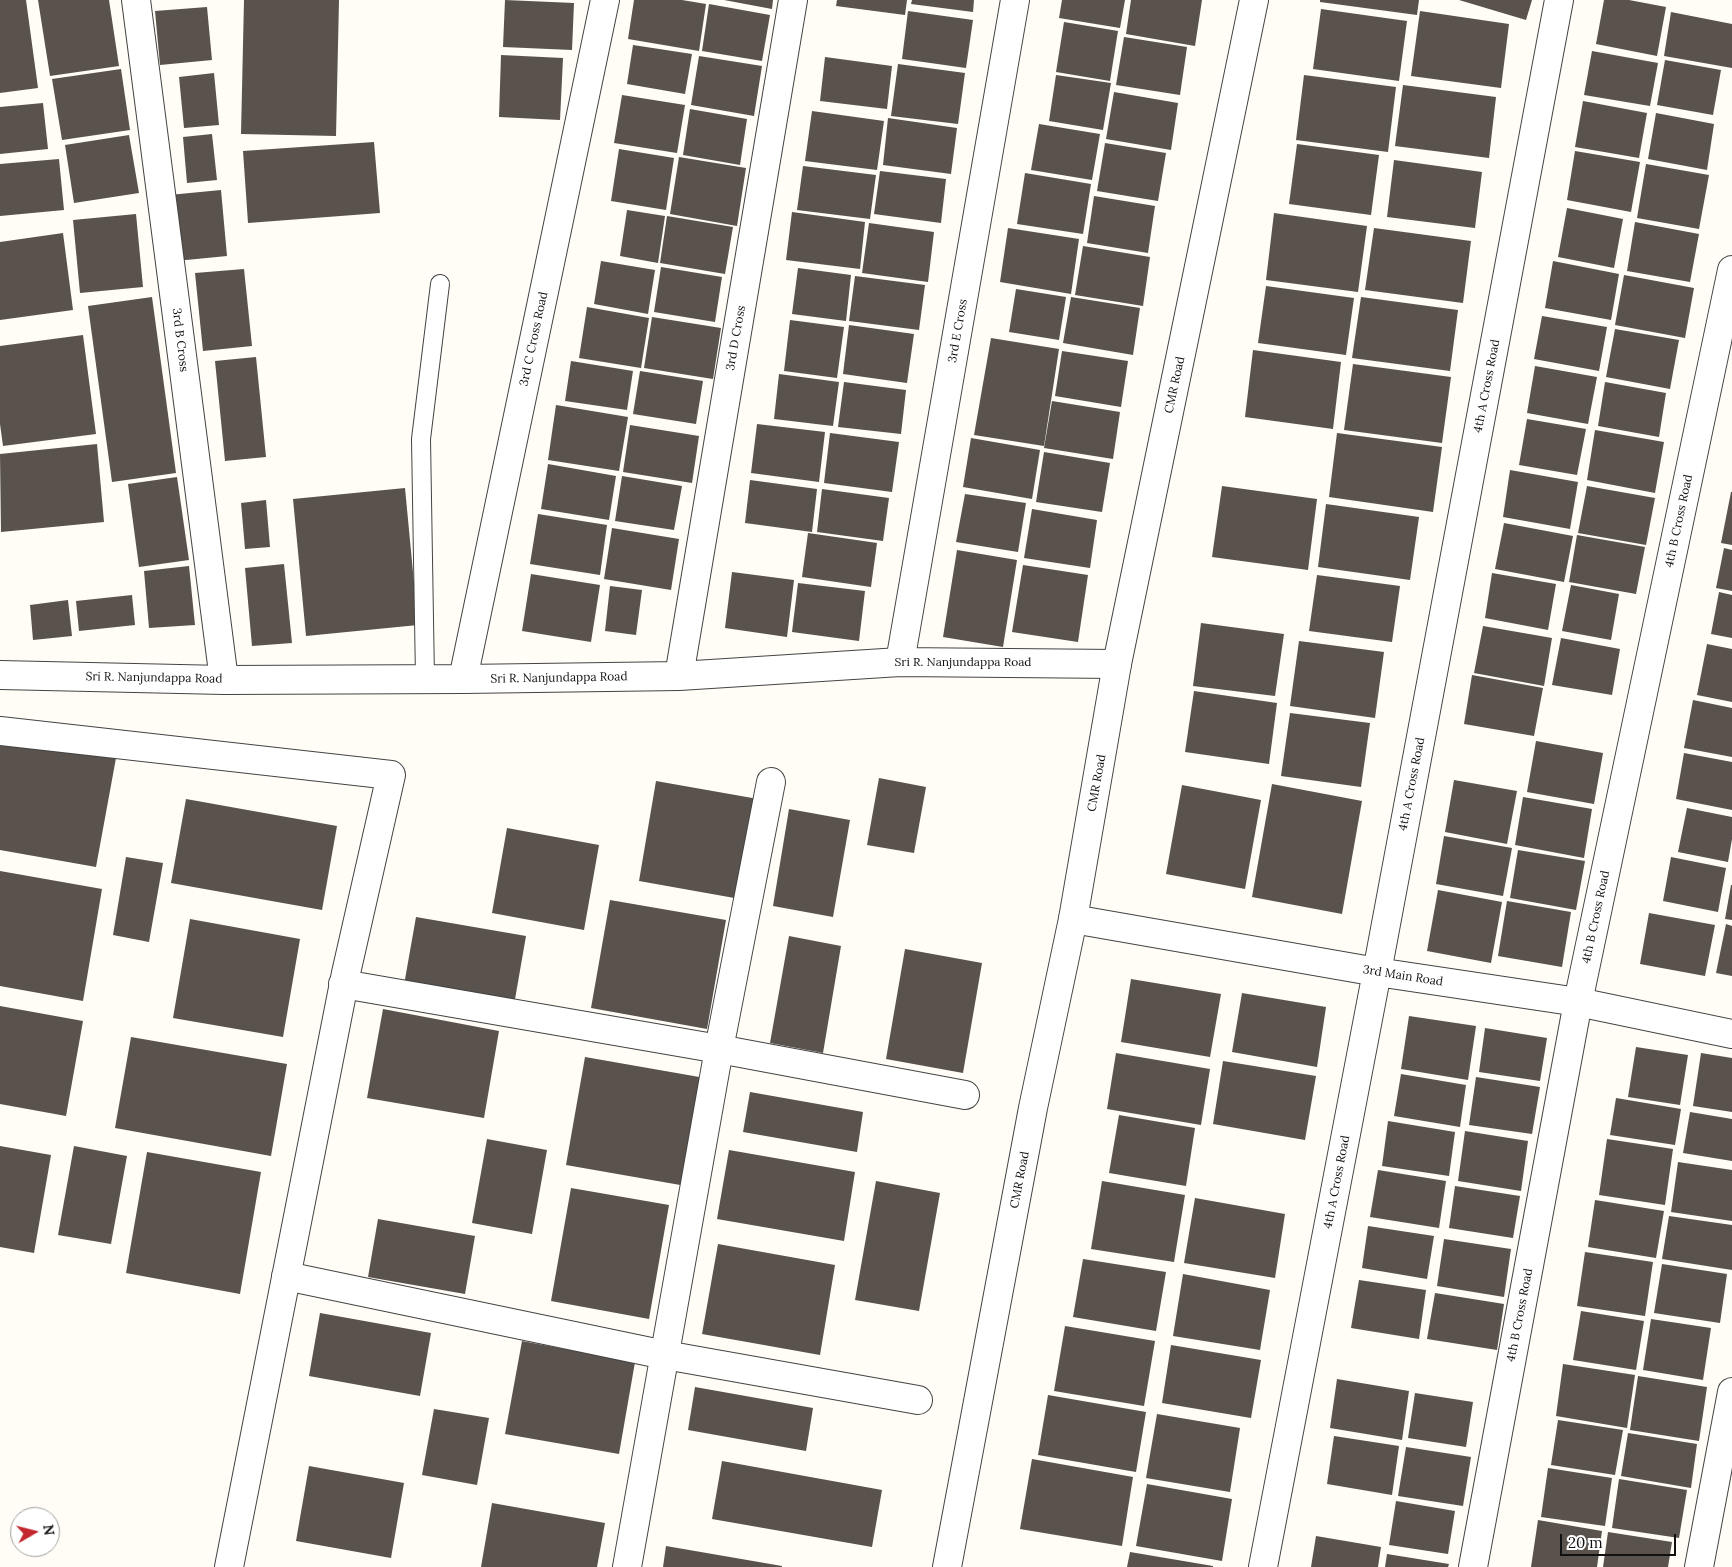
<!DOCTYPE html>
<style>
body{margin:0}
#map{position:relative;width:1732px;height:1567px;overflow:hidden;background:#fffdf5;font-family:Lora,serif}
canvas{display:block}
.north{position:absolute;left:10px;top:1507px;width:50px;height:50px;box-sizing:border-box;background:#fff;border:1px solid #a0a0a0;border-radius:50%;rotate:82deg;font-size:14px;font-weight:700;line-height:20px;text-align:center;color:#111}
.north::after{content:'';display:block;margin:auto;width:18px;height:22px;background:#c4262e;clip-path:polygon(50% 0,100% 100%,50% 72%,0 100%)}
.scale{position:absolute;left:1560px;top:1534px;width:116px;height:22px;box-sizing:border-box;border:2px solid #111;border-top:0;padding-left:6px;font-size:15px;line-height:18px;white-space:nowrap;color:#111;-webkit-text-stroke:4px #fff;paint-order:stroke}
</style>
<div id="map">
<canvas width="1732" height="1567"></canvas>
<div class="north">N</div>
<div class="scale">20 m</div>
</div>
<script>
const ctx = document.querySelector('canvas').getContext('2d');
ctx.lineJoin = 'round';
function fillPath(path, color) { ctx.fillStyle = color; ctx.fill(path, 'evenodd'); }
function trace(path, color, width, dash) { ctx.strokeStyle = color; ctx.lineWidth = width; ctx.lineCap = dash ? 'butt' : 'round'; ctx.setLineDash(dash || []); ctx.stroke(path); }
function label(font, color, halo, rows, align = 'center') {
  ctx.font = font + ' Lora,serif'; ctx.lineWidth = 5; ctx.setLineDash([]); ctx.textBaseline = 'middle'; ctx.strokeStyle = halo; ctx.fillStyle = color; for (const [text, x, y, turn = 0] of rows) {
    ctx.save(); ctx.translate(x, y); ctx.rotate((+turn || 0) * Math.PI / 180); ctx.textAlign = isNaN(turn) ? turn : align; if (halo) ctx.strokeText(text, 0, 0); ctx.fillText(text, 0, 0); ctx.restore();
  }
}
fillPath(new Path2D(`
 M 0,0 L 26,0 L 38,88 L 0,93 Z
 M 38,0 L 109,0 L 119,66 L 50,76 Z
 M 244,0 L 339,0 L 336,136 L 241,134 Z
 M 505,0 L 574,3 L 572,50 L 503,47 Z
 M 634,0 L 682,0 L 706,4 L 699,51 L 628,39 Z
 M 724,0 L 773,0 L 772,9 Z
 M 837,0 L 907,0 L 905,15 L 836,6 Z
 M 912,0 L 974,0 L 973,12 L 911,4 Z
 M 1062,0 L 1125,0 L 1120,28 L 1059,18 Z
 M 1131,0 L 1202,0 L 1195,46 L 1126,34 Z
 M 1320,0 L 1419,0 L 1417,15 L 1320,2 Z
 M 1459,0 L 1532,0 L 1526,20 Z
 M 1604,0 L 1629,0 L 1666,7 L 1657,56 L 1596,44 Z
 M 709,4 L 770,15 L 762,61 L 702,51 Z
 M 207,7 L 212,60 L 160,65 L 155,11 Z
 M 1321,9 L 1407,21 L 1399,81 L 1313,69 Z
 M 908,11 L 973,20 L 966,68 L 902,59 Z
 M 1420,11 L 1509,24 L 1501,88 L 1411,76 Z
 M 1671,12 L 1732,24 L 1732,68 L 1664,56 Z
 M 1064,22 L 1118,31 L 1110,81 L 1056,72 Z
 M 1124,37 L 1187,47 L 1180,95 L 1116,85 Z
 M 633,45 L 692,54 L 685,94 L 627,84 Z
 M 1592,51 L 1658,63 L 1650,106 L 1584,95 Z
 M 501,55 L 563,58 L 560,120 L 499,117 Z
 M 699,56 L 762,66 L 754,116 L 691,105 Z
 M 825,57 L 892,66 L 887,109 L 820,101 Z
 M 1665,60 L 1721,70 L 1713,115 L 1657,105 Z
 M 898,64 L 965,73 L 958,124 L 891,116 Z
 M 121,69 L 130,130 L 62,140 L 52,79 Z
 M 214,73 L 219,125 L 184,128 L 179,77 Z
 M 1056,75 L 1111,83 L 1103,130 L 1049,121 Z
 M 1304,75 L 1396,87 L 1388,152 L 1296,140 Z
 M 1403,85 L 1496,97 L 1489,158 L 1395,146 Z
 M 1114,92 L 1178,103 L 1171,150 L 1106,139 Z
 M 622,95 L 685,105 L 677,153 L 614,143 Z
 M 1583,101 L 1647,113 L 1639,158 L 1575,147 Z
 M 43,103 L 48,149 L 0,154 L 0,107 Z
 M 690,109 L 747,119 L 740,165 L 683,155 Z
 M 812,111 L 884,121 L 877,170 L 805,161 Z
 M 1656,113 L 1714,124 L 1707,170 L 1648,159 Z
 M 888,118 L 957,128 L 951,174 L 883,165 Z
 M 1039,124 L 1100,134 L 1092,180 L 1031,170 Z
 M 212,134 L 217,180 L 187,183 L 183,137 Z
 M 129,135 L 139,193 L 74,203 L 65,145 Z
 M 374,142 L 380,213 L 248,223 L 243,151 Z
 M 1105,143 L 1166,153 L 1158,201 L 1097,191 Z
 M 1297,144 L 1379,155 L 1371,215 L 1289,204 Z
 M 619,149 L 674,158 L 666,210 L 611,201 Z
 M 1575,151 L 1640,162 L 1631,212 L 1567,200 Z
 M 679,157 L 746,168 L 737,226 L 670,214 Z
 M 59,159 L 64,210 L 0,216 L 0,164 Z
 M 1394,160 L 1482,172 L 1475,228 L 1387,217 Z
 M 1646,164 L 1709,175 L 1699,229 L 1637,218 Z
 M 803,166 L 876,175 L 870,219 L 797,210 Z
 M 880,171 L 946,179 L 941,223 L 874,214 Z
 M 1025,173 L 1091,184 L 1083,234 L 1017,224 Z
 M 221,190 L 227,256 L 176,261 L 169,195 Z
 M 1094,196 L 1155,206 L 1148,253 L 1087,243 Z
 M 1567,208 L 1623,219 L 1614,268 L 1558,257 Z
 M 627,210 L 665,216 L 658,263 L 620,256 Z
 M 792,212 L 865,222 L 860,269 L 786,260 Z
 M 1274,213 L 1367,226 L 1358,292 L 1266,280 Z
 M 136,214 L 143,287 L 80,293 L 73,220 Z
 M 667,216 L 733,227 L 725,274 L 660,263 Z
 M 1635,222 L 1699,234 L 1690,282 L 1627,271 Z
 M 869,223 L 934,232 L 928,282 L 862,273 Z
 M 1008,228 L 1079,239 L 1071,294 L 1000,282 Z
 M 1374,228 L 1471,241 L 1463,303 L 1365,290 Z
 M 63,233 L 73,310 L 0,320 L 0,242 Z
 M 1083,246 L 1150,257 L 1143,306 L 1075,295 Z
 M 601,261 L 655,270 L 648,314 L 594,304 Z
 M 1553,261 L 1619,274 L 1611,320 L 1545,308 Z
 M 661,267 L 722,277 L 715,322 L 654,312 Z
 M 798,268 L 851,275 L 846,321 L 792,314 Z
 M 244,269 L 252,346 L 203,351 L 195,273 Z
 M 1624,275 L 1694,288 L 1685,338 L 1615,325 Z
 M 855,276 L 925,285 L 919,330 L 849,321 Z
 M 1266,286 L 1354,298 L 1346,355 L 1258,343 Z
 M 1016,289 L 1066,297 L 1059,340 L 1009,332 Z
 M 152,297 L 176,473 L 112,482 L 88,306 Z
 M 1071,297 L 1140,308 L 1133,355 L 1063,343 Z
 M 1361,297 L 1458,310 L 1450,371 L 1352,358 Z
 M 587,307 L 649,318 L 641,368 L 579,358 Z
 M 1542,316 L 1607,327 L 1599,371 L 1534,359 Z
 M 652,317 L 721,328 L 713,379 L 644,368 Z
 M 790,320 L 844,327 L 837,378 L 784,371 Z
 M 849,325 L 914,334 L 907,383 L 843,374 Z
 M 1615,329 L 1679,340 L 1670,389 L 1606,377 Z
 M 83,335 L 96,434 L 3,446 L 0,424 L 0,346 Z
 M 991,338 L 1059,349 L 1044,446 L 974,435 Z
 M 1253,350 L 1341,362 L 1333,429 L 1245,417 Z
 M 1062,351 L 1128,361 L 1121,407 L 1055,396 Z
 M 256,357 L 266,457 L 225,461 L 215,361 Z
 M 571,361 L 633,371 L 627,410 L 565,401 Z
 M 1353,364 L 1451,377 L 1442,443 L 1344,430 Z
 M 1535,366 L 1597,377 L 1588,424 L 1527,413 Z
 M 640,371 L 703,381 L 696,424 L 633,414 Z
 M 779,374 L 839,382 L 833,426 L 774,419 Z
 M 844,382 L 906,390 L 901,434 L 838,427 Z
 M 1605,382 L 1666,393 L 1659,437 L 1598,426 Z
 M 1052,401 L 1120,412 L 1113,459 L 1044,448 Z
 M 556,405 L 628,417 L 619,471 L 548,460 Z
 M 1527,419 L 1586,429 L 1577,475 L 1519,465 Z
 M 757,424 L 825,432 L 819,482 L 751,473 Z
 M 630,425 L 699,436 L 692,483 L 623,472 Z
 M 1595,430 L 1664,442 L 1655,493 L 1587,480 Z
 M 830,433 L 899,442 L 892,492 L 824,483 Z
 M 1337,433 L 1442,447 L 1433,512 L 1329,497 Z
 M 971,438 L 1040,450 L 1032,499 L 963,487 Z
 M 97,444 L 104,522 L 1,532 L 0,454 Z
 M 1044,452 L 1110,463 L 1102,512 L 1036,502 Z
 M 548,464 L 616,476 L 609,520 L 541,509 Z
 M 1510,470 L 1578,482 L 1570,529 L 1503,517 Z
 M 622,476 L 682,486 L 674,530 L 615,521 Z
 M 177,477 L 189,560 L 139,567 L 128,484 Z
 M 750,480 L 817,489 L 812,532 L 745,523 Z
 M 1222,486 L 1317,499 L 1308,570 L 1212,557 Z
 M 1587,486 L 1655,498 L 1646,545 L 1578,533 Z
 M 405,488 L 418,625 L 306,636 L 293,499 Z
 M 822,489 L 889,498 L 883,541 L 817,532 Z
 M 1731,492 L 1732,492 L 1732,545 L 1721,543 Z
 M 965,494 L 1026,503 L 1018,552 L 956,542 Z
 M 266,500 L 270,547 L 245,549 L 241,503 Z
 M 1326,504 L 1419,517 L 1410,580 L 1318,567 Z
 M 1032,509 L 1097,520 L 1090,568 L 1024,558 Z
 M 538,514 L 607,525 L 600,575 L 530,564 Z
 M 1504,523 L 1573,536 L 1564,582 L 1495,569 Z
 M 612,528 L 679,539 L 671,590 L 604,579 Z
 M 808,533 L 877,543 L 871,587 L 802,577 Z
 M 1577,535 L 1645,547 L 1636,594 L 1569,582 Z
 M 1724,548 L 1732,550 L 1732,591 L 1716,588 Z
 M 957,550 L 1017,560 L 1003,647 L 943,637 Z
 M 284,564 L 292,643 L 252,646 L 245,568 Z
 M 1023,565 L 1088,575 L 1078,642 L 1012,632 Z
 M 189,566 L 195,625 L 149,628 L 144,571 Z
 M 732,572 L 794,580 L 787,637 L 725,628 Z
 M 1492,573 L 1556,584 L 1548,630 L 1485,618 Z
 M 531,574 L 600,585 L 591,642 L 522,631 Z
 M 1317,575 L 1400,586 L 1392,642 L 1309,631 Z
 M 798,583 L 865,591 L 859,641 L 792,632 Z
 M 1571,585 L 1619,594 L 1611,640 L 1562,631 Z
 M 610,586 L 642,590 L 636,635 L 605,631 Z
 M 1719,592 L 1732,595 L 1732,638 L 1711,634 Z
 M 132,595 L 135,625 L 79,631 L 76,601 Z
 M 68,600 L 72,636 L 33,640 L 30,605 Z
 M 1201,623 L 1284,634 L 1275,696 L 1193,686 Z
 M 1483,626 L 1552,638 L 1544,686 L 1474,673 Z
 M 1561,638 L 1620,649 L 1612,695 L 1552,685 Z
 M 1299,641 L 1384,652 L 1375,718 L 1290,706 Z
 M 1707,644 L 1732,649 L 1732,702 L 1697,695 Z
 M 1472,675 L 1543,688 L 1534,736 L 1464,724 Z
 M 1194,691 L 1277,703 L 1269,764 L 1185,752 Z
 M 1693,700 L 1732,708 L 1732,757 L 1684,748 Z
 M 1290,713 L 1370,723 L 1361,787 L 1281,776 Z
 M 0,737 L 116,758 L 96,867 L 0,850 Z
 M 1536,741 L 1603,753 L 1594,804 L 1527,792 Z
 M 1684,753 L 1732,762 L 1732,810 L 1676,799 Z
 M 879,778 L 926,787 L 914,853 L 867,845 Z
 M 1454,780 L 1517,791 L 1507,844 L 1445,832 Z
 M 656,781 L 758,799 L 740,899 L 639,881 Z
 M 1272,784 L 1362,801 L 1342,914 L 1252,897 Z
 M 1182,785 L 1261,800 L 1245,889 L 1166,874 Z
 M 1523,797 L 1592,809 L 1584,858 L 1515,845 Z
 M 186,799 L 337,826 L 322,910 L 171,883 Z
 M 1687,808 L 1732,817 L 1732,839 L 1728,862 L 1678,852 Z
 M 789,809 L 850,820 L 833,917 L 773,906 Z
 M 507,828 L 599,845 L 584,930 L 492,913 Z
 M 1444,836 L 1512,848 L 1503,896 L 1436,884 Z
 M 1518,850 L 1585,861 L 1576,910 L 1510,898 Z
 M 126,857 L 163,863 L 149,942 L 113,935 Z
 M 1671,857 L 1726,868 L 1718,912 L 1663,901 Z
 M 0,871 L 102,889 L 83,1001 L 0,986 Z
 M 1731,885 L 1732,885 L 1732,920 L 1725,919 Z
 M 1438,890 L 1502,902 L 1491,963 L 1427,951 Z
 M 610,900 L 726,920 L 707,1029 L 591,1008 Z
 M 1507,901 L 1571,912 L 1562,967 L 1498,956 Z
 M 1649,913 L 1715,925 L 1705,976 L 1640,964 Z
 M 416,917 L 526,936 L 514,1005 L 404,985 Z
 M 190,919 L 300,939 L 283,1037 L 173,1018 Z
 M 1726,924 L 1732,926 L 1732,976 L 1716,973 Z
 M 789,936 L 841,946 L 823,1053 L 770,1043 Z
 M 905,949 L 982,963 L 963,1073 L 886,1059 Z
 M 1131,979 L 1221,994 L 1210,1057 L 1121,1042 Z
 M 1242,993 L 1326,1007 L 1317,1067 L 1232,1052 Z
 M 0,1006 L 83,1021 L 66,1116 L 0,1104 Z
 M 383,1009 L 499,1031 L 484,1118 L 367,1098 Z
 M 1409,1016 L 1476,1026 L 1468,1080 L 1401,1069 Z
 M 1485,1028 L 1547,1038 L 1540,1081 L 1479,1072 Z
 M 131,1037 L 287,1064 L 271,1156 L 115,1128 Z
 M 1636,1047 L 1688,1055 L 1680,1105 L 1628,1097 Z
 M 1116,1053 L 1210,1069 L 1201,1125 L 1107,1109 Z
 M 1701,1053 L 1732,1058 L 1732,1112 L 1693,1106 Z
 M 585,1057 L 705,1078 L 686,1186 L 566,1165 Z
 M 1223,1061 L 1316,1076 L 1305,1140 L 1213,1124 Z
 M 1401,1074 L 1466,1085 L 1460,1127 L 1394,1116 Z
 M 1476,1077 L 1540,1087 L 1532,1134 L 1469,1125 Z
 M 750,1092 L 863,1112 L 857,1152 L 743,1132 Z
 M 1616,1098 L 1681,1109 L 1675,1145 L 1610,1135 Z
 M 1690,1112 L 1732,1119 L 1732,1161 L 1683,1153 Z
 M 1119,1115 L 1195,1128 L 1186,1186 L 1109,1173 Z
 M 1388,1121 L 1455,1132 L 1449,1176 L 1382,1166 Z
 M 1465,1131 L 1528,1141 L 1521,1191 L 1458,1181 Z
 M 487,1139 L 547,1150 L 532,1234 L 472,1223 Z
 M 1607,1139 L 1673,1149 L 1665,1205 L 1599,1195 Z
 M 0,1146 L 51,1155 L 34,1253 L 0,1247 Z
 M 74,1146 L 127,1156 L 111,1244 L 58,1235 Z
 M 729,1150 L 855,1172 L 844,1241 L 717,1219 Z
 M 147,1152 L 261,1172 L 240,1294 L 126,1273 Z
 M 1678,1162 L 1732,1170 L 1732,1221 L 1671,1212 Z
 M 1378,1170 L 1446,1181 L 1439,1228 L 1370,1217 Z
 M 876,1181 L 940,1193 L 919,1311 L 855,1300 Z
 M 1102,1181 L 1185,1195 L 1174,1262 L 1091,1249 Z
 M 1455,1186 L 1520,1196 L 1513,1238 L 1449,1228 Z
 M 571,1188 L 669,1205 L 649,1319 L 551,1301 Z
 M 1195,1198 L 1285,1214 L 1275,1278 L 1184,1263 Z
 M 1595,1200 L 1664,1211 L 1656,1258 L 1588,1247 Z
 M 1669,1216 L 1732,1225 L 1732,1270 L 1662,1259 Z
 M 378,1219 L 475,1236 L 465,1294 L 368,1277 Z
 M 1368,1226 L 1434,1236 L 1427,1279 L 1362,1268 Z
 M 1444,1239 L 1511,1249 L 1504,1297 L 1437,1286 Z
 M 718,1244 L 835,1265 L 820,1355 L 702,1334 Z
 M 1585,1252 L 1653,1262 L 1645,1316 L 1577,1306 Z
 M 1083,1259 L 1166,1272 L 1156,1331 L 1073,1317 Z
 M 1662,1264 L 1727,1274 L 1720,1323 L 1654,1313 Z
 M 1183,1274 L 1270,1290 L 1260,1350 L 1173,1336 Z
 M 1359,1280 L 1426,1290 L 1419,1339 L 1351,1328 Z
 M 1435,1293 L 1504,1304 L 1497,1350 L 1427,1339 Z
 M 1581,1311 L 1644,1321 L 1636,1370 L 1573,1360 Z
 M 320,1313 L 431,1333 L 420,1396 L 309,1376 Z
 M 1651,1319 L 1711,1328 L 1703,1380 L 1643,1370 Z
 M 1065,1326 L 1155,1341 L 1144,1406 L 1054,1391 Z
 M 522,1341 L 635,1362 L 619,1454 L 505,1434 Z
 M 1171,1345 L 1261,1360 L 1251,1418 L 1162,1403 Z
 M 1563,1364 L 1635,1375 L 1627,1428 L 1556,1416 Z
 M 1638,1376 L 1707,1387 L 1699,1441 L 1630,1430 Z
 M 1337,1379 L 1409,1391 L 1402,1440 L 1330,1428 Z
 M 695,1387 L 813,1408 L 806,1451 L 688,1430 Z
 M 1415,1393 L 1473,1402 L 1466,1447 L 1408,1438 Z
 M 1048,1395 L 1146,1412 L 1136,1472 L 1038,1455 Z
 M 434,1409 L 489,1418 L 477,1485 L 422,1475 Z
 M 1157,1414 L 1240,1428 L 1230,1492 L 1146,1478 Z
 M 1558,1420 L 1623,1430 L 1615,1475 L 1551,1465 Z
 M 1628,1433 L 1697,1444 L 1691,1488 L 1621,1476 Z
 M 1334,1436 L 1399,1446 L 1392,1495 L 1327,1484 Z
 M 1406,1447 L 1471,1457 L 1463,1506 L 1398,1496 Z
 M 1032,1459 L 1133,1477 L 1122,1546 L 1020,1529 Z
 M 722,1461 L 882,1490 L 872,1547 L 712,1519 Z
 M 309,1466 L 404,1483 L 391,1558 L 296,1541 Z
 M 1548,1468 L 1612,1478 L 1605,1526 L 1541,1517 Z
 M 1619,1479 L 1687,1490 L 1679,1538 L 1612,1528 Z
 M 1147,1484 L 1232,1499 L 1222,1561 L 1136,1546 Z
 M 1396,1501 L 1455,1511 L 1448,1554 L 1389,1545 Z
 M 492,1503 L 605,1523 L 597,1567 L 481,1567 Z
 M 1538,1520 L 1602,1531 L 1597,1567 L 1531,1567 Z
 M 1608,1532 L 1672,1542 L 1668,1567 L 1603,1567 Z
 M 1316,1536 L 1381,1547 L 1378,1567 L 1311,1567 Z
 M 666,1546 L 782,1566 L 782,1567 L 663,1567 Z
 M 1130,1552 L 1213,1566 L 1213,1567 L 1127,1567 Z
 M 1387,1554 L 1449,1564 L 1448,1567 L 1385,1567 Z`), '#5a524d');
const service = new Path2D(`
 M 425,679 L 421,439 L 440,284`);
const minor = new Path2D(`
 M 136,0 L 224,680
 M 900,662 L 1015,0
 M 0,675 L 224,680 L 463,679 L 679,676 L 900,662 L 1117,664
 M 679,676 L 793,0
 M 463,679 L 605,0
 M 0,731 L 391,775 L 346,973 L 229,1567
 M 1073,919 L 1377,972 L 1578,1002 L 1732,1034
 M 343,984 L 719,1049 L 965,1095
 M 286,1276 L 665,1355 L 918,1400
 M 627,1567 L 719,1049 L 771,782
 M 1263,1567 L 1377,972 L 1559,0
 M 1473,1567 L 1578,1002 L 1732,270
 M 1699,1567 L 1732,1392`);
const tertiary = new Path2D(`
 M 947,1567 L 1033,1108 L 1073,919 L 1117,664 L 1254,0`);
trace(service, '#444', 20);
trace(minor, '#444', 30);
trace(tertiary, '#444', 30);
trace(service, '#fff', 18);
trace(minor, '#fff', 28);
trace(tertiary, '#fff', 28);
label('12px', '#111', '#fff', [
 ["3rd E Cross",958,331,-80],
 ["3rd D Cross",736,338,-80],
 ["3rd C Cross Road",534,339,-78],
 ["3rd B Cross",180,340,83],
 ["CMR Road",1175,385,-78],
 ["4th A Cross Road",1487,386,-79],
 ["4th B Cross Road",1679,521,-78],
 ["Sri R. Nanjundappa Road",963,663],
 ["Sri R. Nanjundappa Road",154,678,1],
 ["Sri R. Nanjundappa Road",559,678,-1],
 ["CMR Road",1097,783,-80],
 ["4th A Cross Road",1412,784,-79],
 ["4th B Cross Road",1596,917,-78],
 ["3rd Main Road",1403,976,9],
 ["CMR Road",1020,1180,-79],
 ["4th A Cross Road",1337,1182,-79],
 ["4th B Cross Road",1520,1315,-79]
]);
</script>
